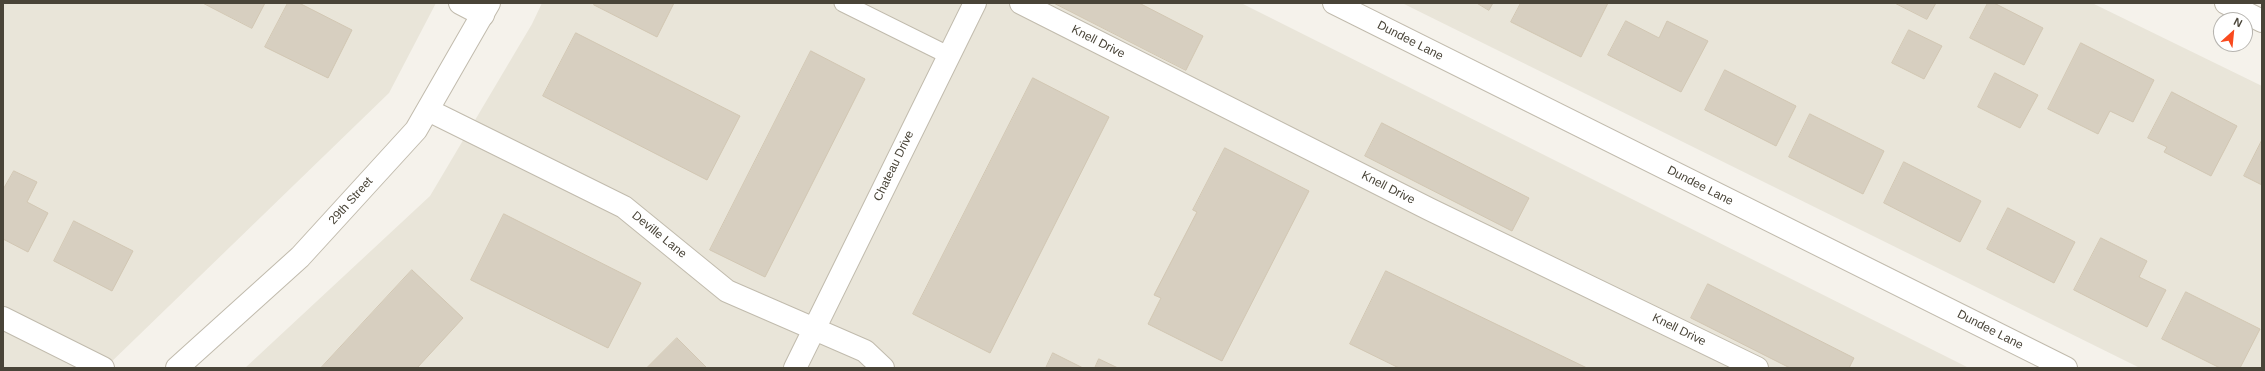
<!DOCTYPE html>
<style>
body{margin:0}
#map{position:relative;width:2265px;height:371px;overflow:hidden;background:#f5f2eb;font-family:Helvetica,sans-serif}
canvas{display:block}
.frame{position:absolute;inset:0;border:4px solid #494438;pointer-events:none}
.north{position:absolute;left:2213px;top:12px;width:40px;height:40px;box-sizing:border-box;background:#fff;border:1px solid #b6b4af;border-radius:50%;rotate:27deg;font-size:11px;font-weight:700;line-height:16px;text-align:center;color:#494438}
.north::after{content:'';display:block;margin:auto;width:14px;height:18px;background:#f94a1e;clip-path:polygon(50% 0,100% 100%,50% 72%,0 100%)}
</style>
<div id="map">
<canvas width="2265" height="371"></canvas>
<div class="frame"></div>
<div class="north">N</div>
</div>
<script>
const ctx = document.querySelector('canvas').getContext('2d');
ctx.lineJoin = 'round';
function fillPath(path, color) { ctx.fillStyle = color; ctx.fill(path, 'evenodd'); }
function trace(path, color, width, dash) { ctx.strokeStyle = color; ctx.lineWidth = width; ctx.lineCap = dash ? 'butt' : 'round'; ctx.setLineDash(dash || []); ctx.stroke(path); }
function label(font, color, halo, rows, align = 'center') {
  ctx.font = font + ' Helvetica,sans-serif'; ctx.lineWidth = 4; ctx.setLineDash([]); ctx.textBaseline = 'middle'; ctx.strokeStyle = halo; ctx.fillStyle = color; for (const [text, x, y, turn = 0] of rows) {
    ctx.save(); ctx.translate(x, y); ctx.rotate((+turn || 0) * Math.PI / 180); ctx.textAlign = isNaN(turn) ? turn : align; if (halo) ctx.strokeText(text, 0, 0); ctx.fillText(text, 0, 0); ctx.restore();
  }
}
fillPath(new Path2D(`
 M 3,3 L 436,3 L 389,93 L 105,368 L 3,368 Z
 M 542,3 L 1241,3 L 1969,368 L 245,368 L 430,196 L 532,24 Z
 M 1402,3 L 2092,3 L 2262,86 L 2262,368 L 2140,368 Z`), '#e9e5d9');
const building = new Path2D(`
 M 203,3 L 265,3 L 252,28 Z
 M 288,3 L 299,3 L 352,30 L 328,78 L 265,47 Z
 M 595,3 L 674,3 L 657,37 L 594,5 Z
 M 1054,3 L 1139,3 L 1203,36 L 1186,70 Z
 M 1477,3 L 1493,3 L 1489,10 Z
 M 1521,3 L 1608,3 L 1581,57 L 1511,22 Z
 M 1895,3 L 1936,3 L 1927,19 Z
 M 1988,3 L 1994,3 L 2043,28 L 2024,65 L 1970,38 Z
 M 1626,21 L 1659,38 L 1667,21 L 1708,41 L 1681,92 L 1608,55 Z
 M 1909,30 L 1942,46 L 1924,79 L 1892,63 Z
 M 576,33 L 740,116 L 707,180 L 543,96 Z
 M 2081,43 L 2154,80 L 2133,122 L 2110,111 L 2098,134 L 2048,109 Z
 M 811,51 L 865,79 L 765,277 L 710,250 Z
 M 1725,70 L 1796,106 L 1776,146 L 1705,110 Z
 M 1995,73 L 2038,95 L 2020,128 L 1978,107 Z
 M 1033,78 L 1109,117 L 990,353 L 913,314 Z
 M 2172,92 L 2237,126 L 2211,176 L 2164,152 L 2167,147 L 2148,138 Z
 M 1810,114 L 1884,151 L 1863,194 L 1789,157 Z
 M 1382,123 L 1529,198 L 1512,231 L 1365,156 Z
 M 2262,140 L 2262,185 L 2244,176 Z
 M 1225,148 L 1309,191 L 1222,361 L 1148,324 L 1161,298 L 1154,295 L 1197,212 L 1193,210 Z
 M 1904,162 L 1981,201 L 1960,242 L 1884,203 Z
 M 14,171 L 37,182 L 27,202 L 48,213 L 28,252 L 3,239 L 3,190 Z
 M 2008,208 L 2075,242 L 2054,283 L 1987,249 Z
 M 504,214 L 641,283 L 608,348 L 471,280 Z
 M 74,221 L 133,251 L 112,291 L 54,261 Z
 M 2101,238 L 2147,261 L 2139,277 L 2166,290 L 2147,327 L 2074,290 Z
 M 412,270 L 463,318 L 417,368 L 321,368 Z
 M 1386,271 L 1587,368 L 1399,368 L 1350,344 Z
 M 1708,284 L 1854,358 L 1849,368 L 1790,368 L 1691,318 Z
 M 2186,292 L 2260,329 L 2240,368 L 2220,368 L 2162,339 Z
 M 677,338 L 707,368 L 647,368 Z
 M 1053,353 L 1083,368 L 1046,368 Z
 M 1099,359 L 1118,368 L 1095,368 Z`);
fillPath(building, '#d7cfc0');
trace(building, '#d2c7b3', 1);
const service = new Path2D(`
 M 843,3 L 948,55`);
const minor = new Path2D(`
 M 460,3 L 483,15
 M 1021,3 L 1429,209 L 1757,368
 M 1334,3 L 2066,368
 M 2226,3 L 2262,21
 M 428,110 L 624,207 L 727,291 L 865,351 L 883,368
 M 3,318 L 103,368
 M 795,368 L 975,3`);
const tertiary = new Path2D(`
 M 177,368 L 300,257 L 416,130 L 489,3`);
trace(service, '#c1bbad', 19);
trace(minor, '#c1bbad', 24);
trace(tertiary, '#c1bbad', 24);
trace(service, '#fff', 17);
trace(minor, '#fff', 22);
trace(tertiary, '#fff', 22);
label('12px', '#494438', '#fff', [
 ["Dundee Lane",1410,41,27],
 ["Knell Drive",1098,42,27],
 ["Chateau Drive",894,166,-64],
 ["Dundee Lane",1700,186,27],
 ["Knell Drive",1388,188,27],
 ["29th Street",351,201,-48],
 ["Deville Lane",659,235,39],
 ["Knell Drive",1679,330,26],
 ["Dundee Lane",1990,330,27]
]);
</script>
